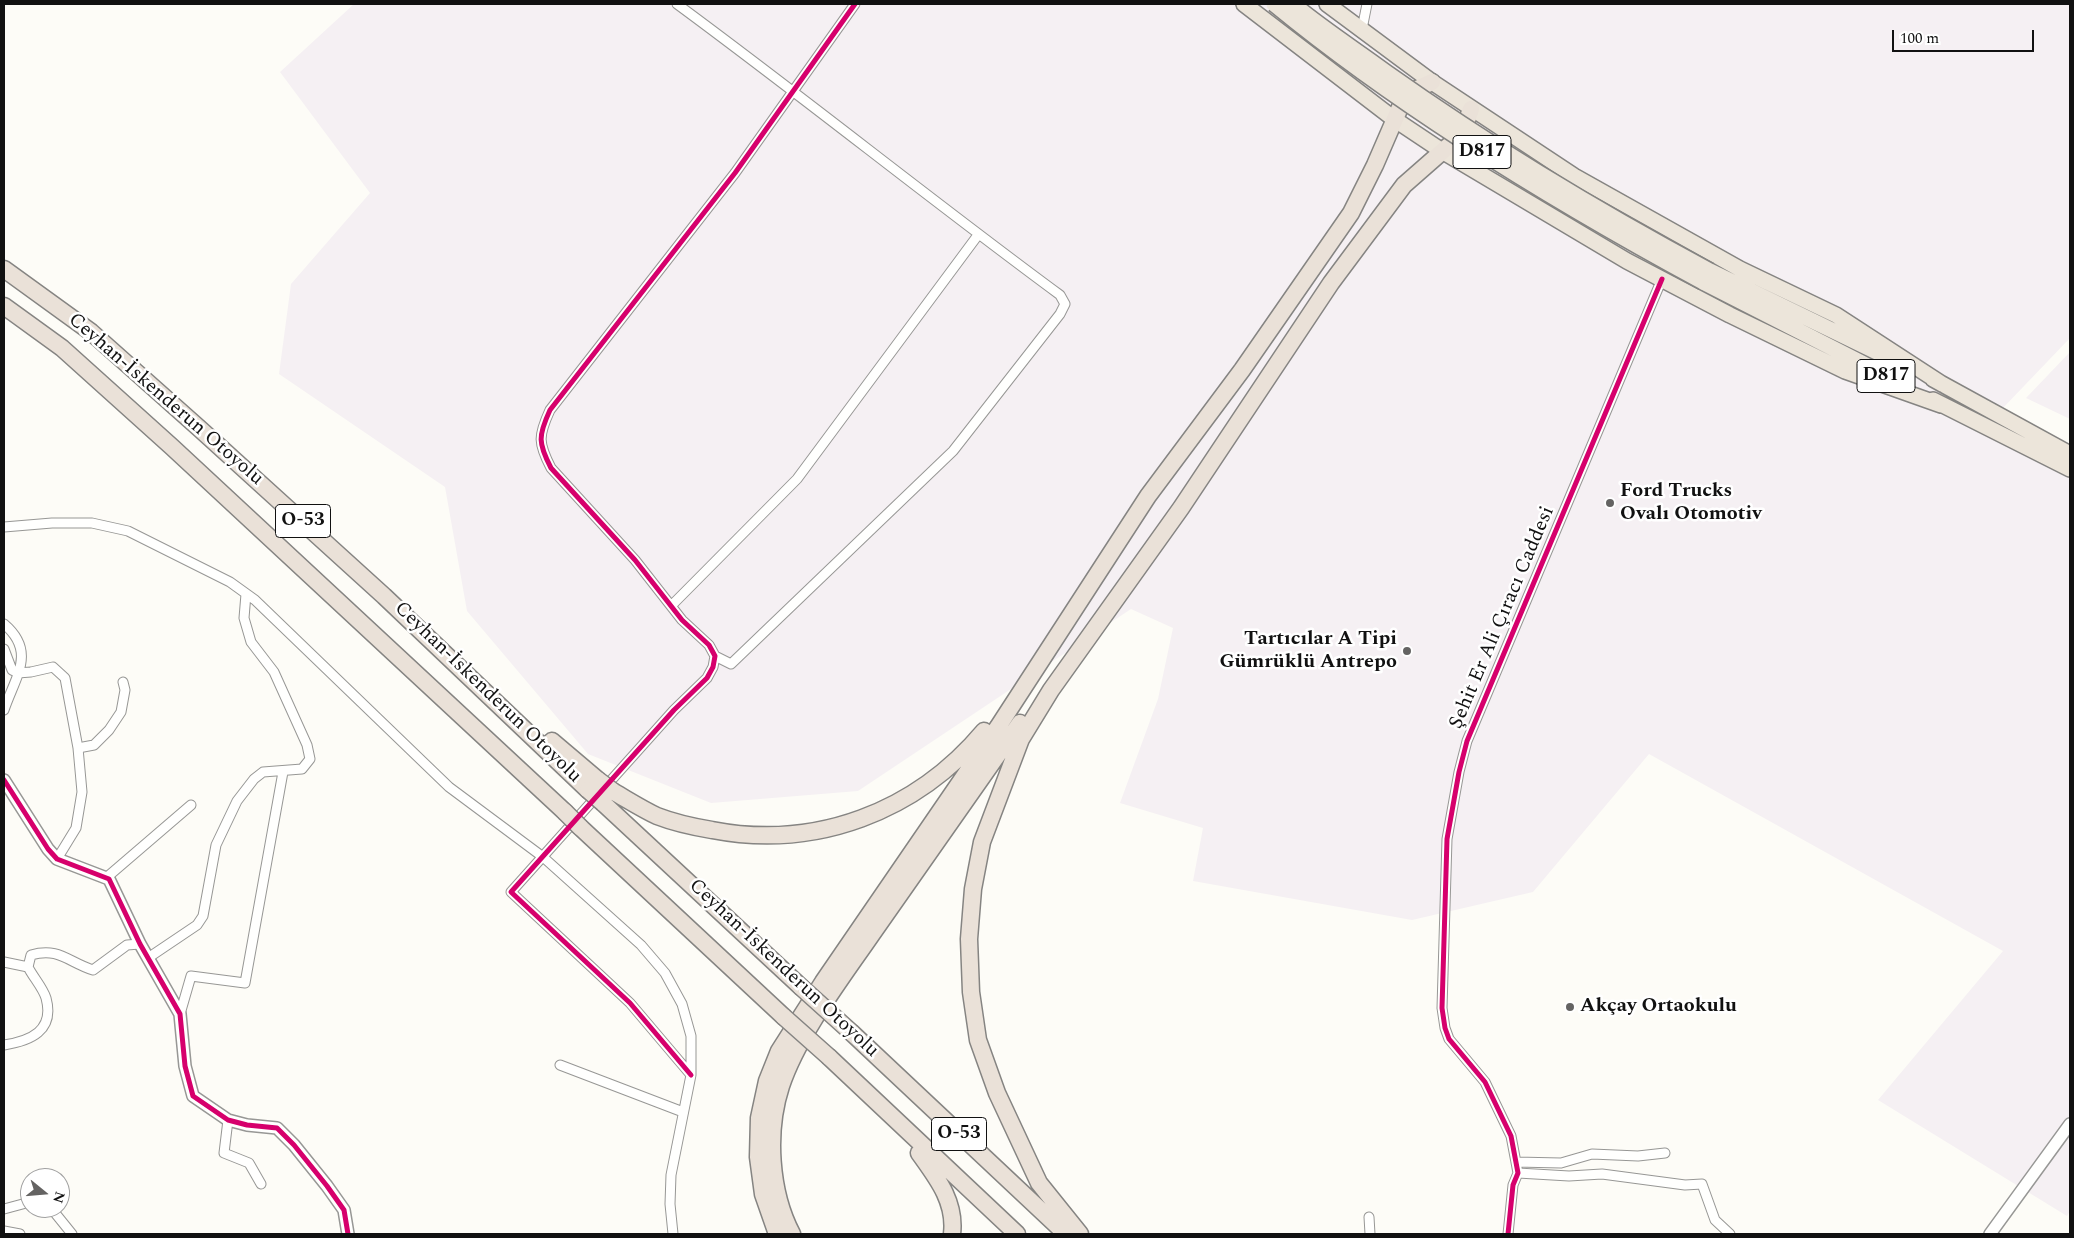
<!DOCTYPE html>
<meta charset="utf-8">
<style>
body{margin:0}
#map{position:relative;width:2074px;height:1238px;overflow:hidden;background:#fdfcf7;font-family:Spectral,serif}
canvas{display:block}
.frame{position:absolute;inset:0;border:5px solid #111;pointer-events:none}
.north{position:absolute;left:20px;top:1168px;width:50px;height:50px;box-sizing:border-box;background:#fff;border:1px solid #a0a0a0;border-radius:50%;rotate:107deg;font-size:14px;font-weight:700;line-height:20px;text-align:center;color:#111}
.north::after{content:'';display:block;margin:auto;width:18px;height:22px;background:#646362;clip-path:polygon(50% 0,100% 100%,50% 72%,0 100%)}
.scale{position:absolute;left:1892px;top:30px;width:142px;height:22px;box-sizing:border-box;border:2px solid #111;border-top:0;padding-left:6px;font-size:15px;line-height:18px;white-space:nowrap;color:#111;-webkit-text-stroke:4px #fff;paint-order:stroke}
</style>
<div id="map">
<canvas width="2074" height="1238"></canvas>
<div class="frame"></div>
<div class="north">N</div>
<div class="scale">100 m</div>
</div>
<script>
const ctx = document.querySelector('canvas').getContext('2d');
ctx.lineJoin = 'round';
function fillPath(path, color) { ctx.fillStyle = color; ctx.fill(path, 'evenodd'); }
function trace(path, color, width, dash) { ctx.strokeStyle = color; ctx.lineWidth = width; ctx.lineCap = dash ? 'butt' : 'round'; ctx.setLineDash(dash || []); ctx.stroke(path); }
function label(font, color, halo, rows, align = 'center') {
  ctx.font = font + ' Spectral,serif'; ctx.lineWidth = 5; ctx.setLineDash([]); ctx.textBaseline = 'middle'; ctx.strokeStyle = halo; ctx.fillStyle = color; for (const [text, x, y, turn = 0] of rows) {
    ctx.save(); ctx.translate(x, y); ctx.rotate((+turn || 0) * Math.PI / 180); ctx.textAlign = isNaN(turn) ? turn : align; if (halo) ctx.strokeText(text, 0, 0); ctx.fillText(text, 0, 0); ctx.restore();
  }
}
fillPath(new Path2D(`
 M 354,4 L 2070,4 L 2070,338 L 2002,409 L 2070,444 L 2070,1211 L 2067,1216 L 1878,1100 L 2003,951 L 1649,754 L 1533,892 L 1412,920 L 1193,881 L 1203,828 L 1120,803 L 1158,699 L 1173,628 L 1131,609 L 858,791 L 711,803 L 588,754 L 467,611 L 445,487 L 279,374 L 291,284 L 370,193 L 280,72 Z
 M 2070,352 L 2070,419 L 2026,398 Z`), '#f5f0f3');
const minor = new Path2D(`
 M 677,4 C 806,99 931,200 1060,295 L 1065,304 L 1060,314 L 953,451 L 731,664 L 715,656
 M 1362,29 L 1367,4
 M 4,527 L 52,523 L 92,523 L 128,531 L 230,582 L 255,600 L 449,787 L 543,857 L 641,945 L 665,973 L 682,1004 L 691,1036 L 691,1075 L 671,1175 L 670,1204 L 673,1234
 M 671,606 L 797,479 L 978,235
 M 4,624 C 37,652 15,677 4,710
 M 4,649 L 12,670 L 18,673 L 31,672 L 53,667 L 65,678 L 78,748 L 82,792 L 76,828 L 57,859
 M 78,748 L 94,745 L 109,730 L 121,712 L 125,690 L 123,682
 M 106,878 L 191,805
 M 148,958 L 197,925 L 203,916 L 216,845 L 237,801 L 254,779 L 263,772 L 302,769 L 310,759 L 307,745 L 274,672 L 251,642 L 244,618 L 246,594
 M 4,962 L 28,967
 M 180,1014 L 191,976 L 245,983 L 283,772
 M 4,1045 C 30,1041 55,1031 46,998 C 43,988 33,977 28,967 L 31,955 C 59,947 68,962 93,970 L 127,945 L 140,944
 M 560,1065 L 683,1112
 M 691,1075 L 630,1003 L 511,892 L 674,710 L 707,678 L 713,667 L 715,656 L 709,645 L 682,620 L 635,560 L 551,468 C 538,443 538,436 550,410 L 735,173 L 855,4
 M 228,1120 L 224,1153 L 249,1163 L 261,1184
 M 1516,1162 L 1561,1163 L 1592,1154 L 1638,1156 L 1665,1153
 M 1518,1173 L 1569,1176 L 1602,1174 L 1685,1185 L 1702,1184 L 1715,1220 L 1730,1234
 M 51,1208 L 72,1234
 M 4,1209 L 30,1202
 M 1369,1217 L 1370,1234
 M 4,1231 L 20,1234
 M 1508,1234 L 1513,1185 L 1518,1173 L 1511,1136 L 1485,1082 L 1449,1039 L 1445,1028 L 1442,1008 L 1447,839 L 1459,772 L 1467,741 L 1662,279`);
const tertiary = new Path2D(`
 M 4,780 L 48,849 L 57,859 L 109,879 L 140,944 L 180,1014 L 185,1066 L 193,1096 L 228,1120 L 247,1125 L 277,1128 L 294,1145 L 327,1186 L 344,1210 L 348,1234
 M 1990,1234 L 2070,1124`);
const trunk = new Path2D(`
 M 1244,4 L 1394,119 L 1442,151 L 1627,261 L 1730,315 L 1845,371 L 1941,405
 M 1327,4 L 1432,82 L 1574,176 L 1740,269 L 1836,315 L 1942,384
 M 1710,271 L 1885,356
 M 1703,282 L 1897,381
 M 1933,379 L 2070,454
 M 1933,400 L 2070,469`);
const motorway = new Path2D(`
 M 4,269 L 91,332 L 200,429 L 384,596 L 588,790
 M 4,306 L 62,348 L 172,447 L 565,812
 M 552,741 L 598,780
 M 614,792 C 628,800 642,809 657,816 C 675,823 694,827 712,830 C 816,850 916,812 984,731
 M 603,803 L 801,987
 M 580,827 L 784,1017
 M 852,1033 L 1066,1234
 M 829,1057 L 1017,1234
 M 919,1153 C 937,1178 956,1202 952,1234
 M 777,1234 L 763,1194 L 758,1157 L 759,1118 L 767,1081 L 779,1051 L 823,982 L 998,727 L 1148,496 L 1242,370 L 1351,213 L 1375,165 L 1401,105 L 1417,89 L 1432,82
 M 792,1234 C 770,1192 766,1132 781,1086 C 798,1035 841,979 872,934 C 921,864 971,793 1020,723
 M 1080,1234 L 1039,1183 L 997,1093 L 978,1040 L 971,992 L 969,939 L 973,889 L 982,842 L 1021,739 L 1051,690 L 1181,508 L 1331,283 L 1404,185 L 1453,142 L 1466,123 L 1471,109`);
trace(minor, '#979795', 11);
trace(tertiary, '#979795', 14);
trace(trunk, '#858482', 18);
trace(motorway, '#858482', 19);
trace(minor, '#fffffe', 9);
trace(tertiary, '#fffffe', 11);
trace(trunk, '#ece5da', 15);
trace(motorway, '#eae1d8', 16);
const trunkBridge = new Path2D(`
 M 1274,4 C 1403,110 1555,202 1703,282
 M 1293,4 C 1323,29 1356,50 1387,73 C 1490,146 1598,211 1710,271`);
const motorwayBridge = new Path2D(`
 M 598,780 L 614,792
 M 588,790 L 603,803
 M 565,812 L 580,827
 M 801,987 L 852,1033
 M 784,1017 L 829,1057`);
trace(trunkBridge, '#858482', 18, []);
trace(motorwayBridge, '#858482', 19, []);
trace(trunkBridge, '#ece5da', 15);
trace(motorwayBridge, '#eae1d8', 16);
trace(new Path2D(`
 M 4,780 L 48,849 L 57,859 L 109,879 L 140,944 L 180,1014 L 185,1066 L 193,1096 L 228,1120 L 247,1125 L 277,1128 L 294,1145 L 327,1186 L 344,1210 L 348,1234
 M 691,1075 L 630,1003 L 511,892 L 674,710 L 707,678 L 713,667 L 715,656 L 709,645 L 682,620 L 635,560 L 551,468 C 538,443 538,436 550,410 L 735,173 L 855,4
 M 1508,1234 L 1513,1185 L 1518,1173 L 1511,1136 L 1485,1082 L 1449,1039 L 1445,1028 L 1442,1008 L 1447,839 L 1459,772 L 1467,741 L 1662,279`), '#d6006c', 5);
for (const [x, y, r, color] of [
 [1610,503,5,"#646362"],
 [1407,651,5,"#646362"],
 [1570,1007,5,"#646362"]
]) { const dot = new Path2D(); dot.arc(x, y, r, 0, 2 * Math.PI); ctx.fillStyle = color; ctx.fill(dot); trace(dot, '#fff', 2); }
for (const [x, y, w] of [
 [1482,152,58],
 [1886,376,58],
 [303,521,55],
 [959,1134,55]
]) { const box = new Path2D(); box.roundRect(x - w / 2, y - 16.5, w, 33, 4); ctx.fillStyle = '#fff'; ctx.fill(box); trace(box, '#111', 1); }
label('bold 19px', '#111', null, [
 ["D817",1482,152],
 ["D817",1886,376],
 ["O-53",303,521],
 ["O-53",959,1134]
]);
label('20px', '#111', '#fff', [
 ["Ceyhan-İskenderun Otoyolu",165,400,41],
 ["Şehit Er Ali Çıracı Caddesi",1503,618,-67],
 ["Ceyhan-İskenderun Otoyolu",487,693,44],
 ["Ceyhan-İskenderun Otoyolu",783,969,43]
]);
label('bold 20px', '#111', '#fff', [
 ["Ford Trucks",1620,492],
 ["Ovalı Otomotiv",1620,515],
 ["Tartıcılar A Tipi",1397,640,"right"],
 ["Gümrüklü Antrepo",1397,663,"right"],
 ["Akçay Ortaokulu",1580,1007]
], 'left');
</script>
